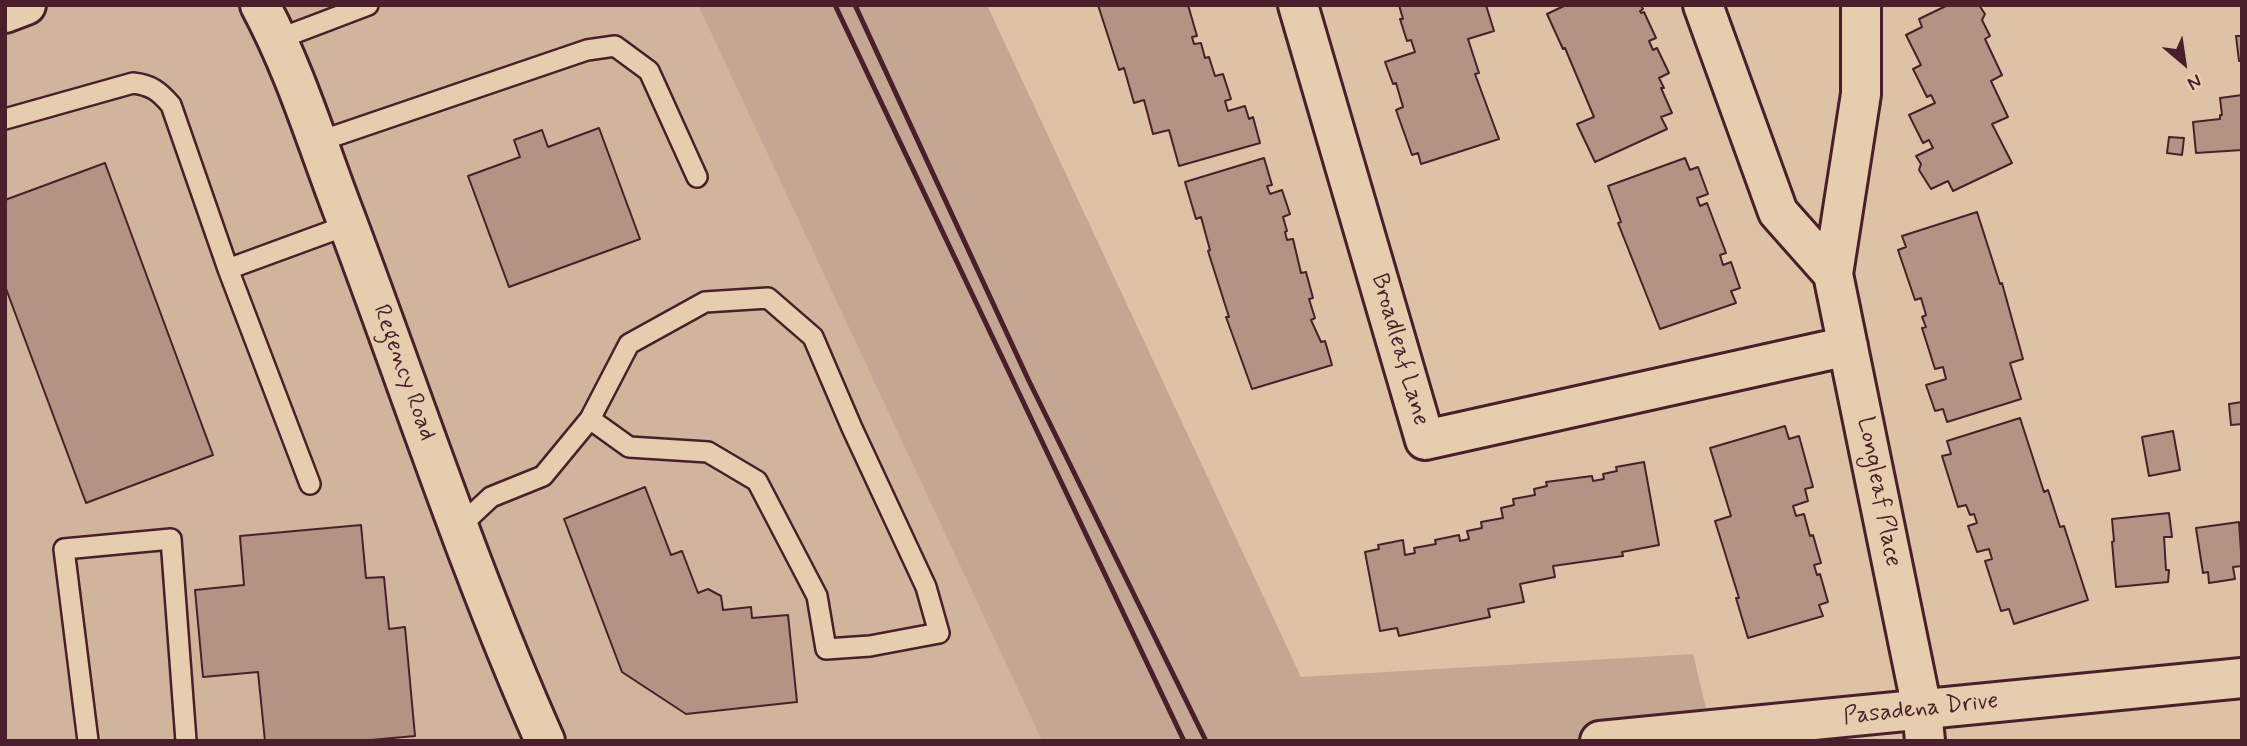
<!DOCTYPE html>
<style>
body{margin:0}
#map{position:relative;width:2247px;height:746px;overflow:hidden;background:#ddc2a6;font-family:Mynerve,sans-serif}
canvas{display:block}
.frame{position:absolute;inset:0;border:7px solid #4a1f2b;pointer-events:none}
.north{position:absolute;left:2149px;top:28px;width:70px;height:70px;-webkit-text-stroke:5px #e6cdae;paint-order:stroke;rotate:151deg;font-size:19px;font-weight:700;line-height:28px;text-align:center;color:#4a1f2b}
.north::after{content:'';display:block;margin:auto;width:24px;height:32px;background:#4a1f2b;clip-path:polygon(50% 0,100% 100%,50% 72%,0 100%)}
</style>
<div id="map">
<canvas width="2247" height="746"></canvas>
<div class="frame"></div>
<div class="north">N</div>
</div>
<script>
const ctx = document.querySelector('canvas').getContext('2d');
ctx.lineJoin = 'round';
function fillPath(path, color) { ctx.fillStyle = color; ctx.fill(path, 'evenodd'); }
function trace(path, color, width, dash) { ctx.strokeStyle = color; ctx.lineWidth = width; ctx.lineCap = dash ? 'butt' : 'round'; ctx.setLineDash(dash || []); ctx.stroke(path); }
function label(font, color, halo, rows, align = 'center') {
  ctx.font = font + ' Mynerve,sans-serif'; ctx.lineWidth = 5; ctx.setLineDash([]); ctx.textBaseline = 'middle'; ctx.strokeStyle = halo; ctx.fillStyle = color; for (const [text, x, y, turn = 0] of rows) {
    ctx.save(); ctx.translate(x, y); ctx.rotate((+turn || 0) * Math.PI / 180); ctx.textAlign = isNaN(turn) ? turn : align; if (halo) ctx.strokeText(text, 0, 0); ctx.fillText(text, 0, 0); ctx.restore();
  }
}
fillPath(new Path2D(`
 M 5,5 L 698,5 L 1042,741 L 5,741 Z`), '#d0b49c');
fillPath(new Path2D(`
 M 698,5 L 987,5 L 1301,677 L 1693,654 L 1714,741 L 1042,741 Z`), '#c4a792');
const building = new Path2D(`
 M 1098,5 L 1188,5 L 1197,36 L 1192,37 L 1194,44 L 1201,43 L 1205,58 L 1209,57 L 1215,76 L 1223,74 L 1231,99 L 1225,101 L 1228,111 L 1245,106 L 1249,119 L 1253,117 L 1260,143 L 1179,166 L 1169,130 L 1153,134 L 1144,100 L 1134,103 L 1124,68 L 1119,70 Z
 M 1399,5 L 1486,5 L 1494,31 L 1468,39 L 1479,73 L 1475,74 L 1499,139 L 1421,164 L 1418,153 L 1412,155 L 1396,110 L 1403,107 L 1396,83 L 1393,84 L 1385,62 L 1415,52 L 1411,40 L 1407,41 L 1400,19 L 1403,19 Z
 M 1566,5 L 1641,5 L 1643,9 L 1640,11 L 1641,13 L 1644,12 L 1656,38 L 1649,41 L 1653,50 L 1657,48 L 1669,73 L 1659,78 L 1664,88 L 1661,88 L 1672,113 L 1661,117 L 1667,129 L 1595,162 L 1577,124 L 1594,117 L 1565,48 L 1563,49 L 1547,14 Z
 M 1948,5 L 1979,5 L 1985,14 L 1982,20 L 1990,36 L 1985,39 L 2002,75 L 1991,81 L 2008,117 L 1992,124 L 2012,163 L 1953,191 L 1948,181 L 1931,189 L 1919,170 L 1921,164 L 1916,156 L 1933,148 L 1929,140 L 1923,143 L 1909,115 L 1935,103 L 1931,95 L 1927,97 L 1913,69 L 1921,65 L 1906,35 L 1922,27 L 1919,19 Z
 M 2236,36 L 2242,36 L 2242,61 L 2239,61 Z
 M 2242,95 L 2242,150 L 2196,153 L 2193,122 L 2220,119 L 2220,115 L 2222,115 L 2220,98 Z
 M 599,128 L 640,239 L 509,287 L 468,176 L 520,157 L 514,140 L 542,130 L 548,147 Z
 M 2169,137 L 2184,138 L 2182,155 L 2167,153 Z
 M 1264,158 L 1272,185 L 1267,186 L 1270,194 L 1282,190 L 1290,214 L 1283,217 L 1287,231 L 1285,232 L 1287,240 L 1293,239 L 1301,273 L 1306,272 L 1313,298 L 1309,299 L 1315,318 L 1311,320 L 1321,342 L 1325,341 L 1332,365 L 1252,389 L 1226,317 L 1229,317 L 1208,251 L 1210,250 L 1201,217 L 1196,219 L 1185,182 Z
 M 1685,158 L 1690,170 L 1698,167 L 1708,194 L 1697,198 L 1700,206 L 1707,203 L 1726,253 L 1720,255 L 1723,265 L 1731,262 L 1740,288 L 1731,291 L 1736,303 L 1660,329 L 1618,223 L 1621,222 L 1608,186 Z
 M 105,163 L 213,455 L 86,503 L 5,286 L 5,200 Z
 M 1977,212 L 2000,284 L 2002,283 L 2023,359 L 2010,363 L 2021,399 L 1947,422 L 1943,409 L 1935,411 L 1926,385 L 1946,379 L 1943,367 L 1935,369 L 1922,328 L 1926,327 L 1922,317 L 1926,315 L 1921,298 L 1915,300 L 1898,250 L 1906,247 L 1902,236 Z
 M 2242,402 L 2242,424 L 2231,425 L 2229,404 Z
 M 2020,418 L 2044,492 L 2048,490 L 2060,527 L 2064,526 L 2088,600 L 2014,624 L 2009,609 L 2001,611 L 1985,561 L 1992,559 L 1989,549 L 1977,552 L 1968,526 L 1977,523 L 1974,514 L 1970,515 L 1966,505 L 1958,507 L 1942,456 L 1951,454 L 1947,441 Z
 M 1785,426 L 1789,439 L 1799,436 L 1813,487 L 1805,489 L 1808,501 L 1793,506 L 1796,516 L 1804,514 L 1810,536 L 1813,535 L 1821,563 L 1814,565 L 1817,575 L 1820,574 L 1828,602 L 1819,605 L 1823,616 L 1748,638 L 1736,598 L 1739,598 L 1715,521 L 1731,516 L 1710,448 Z
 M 2173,431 L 2180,470 L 2149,476 L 2142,437 Z
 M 1644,462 L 1659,545 L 1622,552 L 1623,556 L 1553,566 L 1555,577 L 1520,584 L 1524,602 L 1488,609 L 1490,617 L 1399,636 L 1397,628 L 1380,631 L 1365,552 L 1379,549 L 1378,545 L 1403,540 L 1405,555 L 1415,553 L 1414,548 L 1436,544 L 1435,540 L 1459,535 L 1460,541 L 1469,539 L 1467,531 L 1482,528 L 1481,522 L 1503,518 L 1501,508 L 1514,505 L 1513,499 L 1535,495 L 1534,489 L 1547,486 L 1546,482 L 1592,476 L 1593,481 L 1604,479 L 1603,474 L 1617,471 L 1616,467 Z
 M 645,487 L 671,555 L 682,551 L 698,593 L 708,589 L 721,596 L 723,610 L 751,607 L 752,618 L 788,615 L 797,702 L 686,714 L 622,672 L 564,519 Z
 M 2169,513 L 2172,537 L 2164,537 L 2166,570 L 2169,570 L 2168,582 L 2116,587 L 2112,542 L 2114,541 L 2112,519 Z
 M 2239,522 L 2242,566 L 2233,567 L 2235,579 L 2209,583 L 2208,572 L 2203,573 L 2196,528 Z
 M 361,525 L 366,578 L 384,577 L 389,629 L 405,627 L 415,736 L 360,741 L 265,741 L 258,672 L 203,677 L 195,590 L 244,585 L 240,536 Z`);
fillPath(building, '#b39484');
trace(building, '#4a1f2b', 2);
const service = new Path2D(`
 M 276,40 L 368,5
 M 5,119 L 133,83 C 151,85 159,91 171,105 L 228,269 L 310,484
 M 317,142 L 587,50 L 615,46 L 649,71 L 697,177
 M 228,269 L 348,225
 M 459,527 L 491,497 L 543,476 L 590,419 L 629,344 L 705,302 L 768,298 L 813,337 L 852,428 L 926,587 L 939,633 L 870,646 L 826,649 L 817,596 L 757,481 L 708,452 L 629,447 L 590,419
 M 88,741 L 64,549 L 171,539 L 186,741`);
const minor = new Path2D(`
 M 1298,5 L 1425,440 L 1848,346
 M 1703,5 L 1778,212 L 1833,274
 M 1861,5 L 1861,94 L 1833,274 L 1922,709 L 1925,741
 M 5,13 L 26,5`);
const tertiary = new Path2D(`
 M 260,5 C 295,70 317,143 343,211 C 410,388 468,568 545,741
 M 1600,741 L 2242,678`);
trace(service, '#4a1f2b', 24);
trace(minor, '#4a1f2b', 44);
trace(tertiary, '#4a1f2b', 44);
trace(service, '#e6cdae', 19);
trace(minor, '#e6cdae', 38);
trace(tertiary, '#e6cdae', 38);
trace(new Path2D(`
 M 835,5 L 1184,741
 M 855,5 L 1028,379 L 1206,741`), '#4a1f2b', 5);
label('24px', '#4a1f2b', '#e6cdae', [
 ["Broadleaf Lane",1399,350,74],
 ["Regency Road",403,373,70],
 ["Longleaf Place",1878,492,79],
 ["Pasadena Drive",1921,710,-6]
]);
</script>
